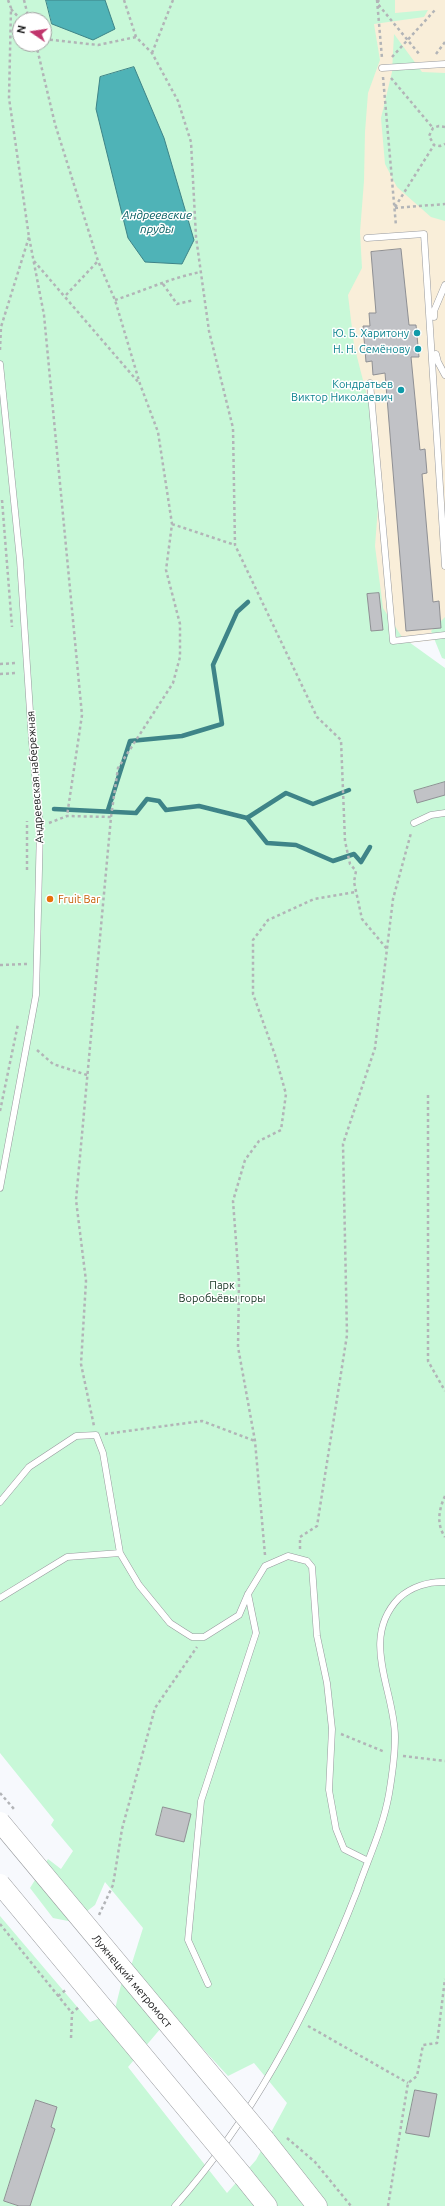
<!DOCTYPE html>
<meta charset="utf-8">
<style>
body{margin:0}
#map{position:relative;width:445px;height:2206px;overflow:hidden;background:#f7f9fd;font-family:Ubuntu,sans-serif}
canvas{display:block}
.north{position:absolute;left:12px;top:12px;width:40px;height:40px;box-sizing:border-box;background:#fff;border:1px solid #a3a3a3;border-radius:50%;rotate:283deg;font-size:11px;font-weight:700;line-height:16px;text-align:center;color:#181819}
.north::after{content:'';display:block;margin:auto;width:14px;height:18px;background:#c0356c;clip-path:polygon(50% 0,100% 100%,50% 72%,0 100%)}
</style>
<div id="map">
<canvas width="445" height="2206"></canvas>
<div class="north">N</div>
</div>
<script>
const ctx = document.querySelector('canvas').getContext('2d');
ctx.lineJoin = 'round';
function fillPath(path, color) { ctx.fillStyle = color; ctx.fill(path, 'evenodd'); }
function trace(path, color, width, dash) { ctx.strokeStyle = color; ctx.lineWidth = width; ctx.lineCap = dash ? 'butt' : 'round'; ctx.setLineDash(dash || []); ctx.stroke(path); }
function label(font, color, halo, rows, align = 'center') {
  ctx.font = font + ' Ubuntu,sans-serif'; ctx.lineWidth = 3; ctx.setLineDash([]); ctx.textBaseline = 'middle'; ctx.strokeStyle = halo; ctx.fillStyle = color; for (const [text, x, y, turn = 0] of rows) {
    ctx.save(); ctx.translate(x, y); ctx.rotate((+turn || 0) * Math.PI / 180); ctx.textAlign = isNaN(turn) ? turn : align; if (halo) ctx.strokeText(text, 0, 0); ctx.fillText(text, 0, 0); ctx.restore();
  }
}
fillPath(new Path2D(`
 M 374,0 L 445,0 L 445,639 L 371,647 L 340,290 Z`), '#f9eed9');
fillPath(new Path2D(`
 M 0,0 L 395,0 L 395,13 L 428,10 L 424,17 L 374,24 L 380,60 L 368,93 L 365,132 L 364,181 L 360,232 L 362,268 L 348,295 L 354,345 L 367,396 L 376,414 L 379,494 L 375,546 L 383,608 L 402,637 L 445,668 L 445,2206 L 0,2206 L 0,1916 L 90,2022 L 114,2013 L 122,1981 L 132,1963 L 143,1928 L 105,1882 L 95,1905 L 73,1922 L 53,1918 L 30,1888 L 48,1859 L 61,1869 L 73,1851 L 51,1825 L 54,1820 L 0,1753 ZM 20,20 L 44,20 L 44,44 L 20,44 ZM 172,2015 L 228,2076 L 254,2063 L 287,2103 L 256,2160 L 227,2193 L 128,2067 Z
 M 394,34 L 422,72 L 445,73 L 445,221 L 431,217 L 397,187 L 385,164 L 381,118 L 392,72 Z
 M 445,617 L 445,659 L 442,658 L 431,631 Z`), '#c8f8d8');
const water = new Path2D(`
 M 46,0 L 105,0 L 115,29 L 93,40 L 52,24 Z
 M 134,67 L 164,138 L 194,240 L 182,264 L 145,262 L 128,238 L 96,109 L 100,77 Z`);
fillPath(water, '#4fb3b7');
trace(water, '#3e8488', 1);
trace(new Path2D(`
 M 54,809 L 136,813 L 147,799 L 159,801 L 166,810 L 199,806 L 247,818 L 286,793 L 313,804 L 349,790
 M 108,810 L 130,741 L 182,736 L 222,724 L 213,665 L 237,612 L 248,602
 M 247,818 L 267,843 L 296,845 L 333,861 L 354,854 L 361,862 L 370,847`), '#3e8488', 4.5);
const building = new Path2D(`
 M 401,249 L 409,325 L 416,325 L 419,357 L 411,357 L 420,450 L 425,449 L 427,473 L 422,474 L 433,602 L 439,601 L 441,628 L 406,631 L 385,373 L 373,375 L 372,361 L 366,362 L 363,326 L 370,326 L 369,313 L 376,313 L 371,252 Z
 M 379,593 L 383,630 L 371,631 L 367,594 Z
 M 445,782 L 445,795 L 417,803 L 414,791 Z
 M 163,1807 L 191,1814 L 184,1842 L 156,1835 Z
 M 415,2090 L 437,2094 L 429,2137 L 406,2133 Z
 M 36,2100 L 57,2107 L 51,2127 L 55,2129 L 30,2206 L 19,2206 L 4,2201 Z`);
fillPath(building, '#c1c2c6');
trace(building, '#8f9094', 1);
const lane = new Path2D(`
 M 382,68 L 445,64
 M 367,238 L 424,234 L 445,566
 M 434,317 L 434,311 L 445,285
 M 436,354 L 438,362 L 445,375
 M 0,364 L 20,560 L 32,742 L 40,827 L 36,995 L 0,1188
 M 370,383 L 393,641 L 445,635
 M 414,823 L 431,815 L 445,813
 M 0,1502 L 29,1467 L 76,1436 L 96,1435 L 103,1453 L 120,1553 L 139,1585 L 170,1623 L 184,1632 L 192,1637 L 204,1637 L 239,1615 L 248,1594 L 265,1566 L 288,1556 L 307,1561 L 312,1567 L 317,1636 L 327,1683 L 332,1729 L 329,1790 L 336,1829 L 344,1849 L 368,1861
 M 0,1598 L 67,1557 L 120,1553
 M 208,1984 L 188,1940 L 201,1801 L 256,1633 L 248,1594
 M 175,2206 C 256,2115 313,2004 357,1891 C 368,1859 383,1828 389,1794 C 392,1776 395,1755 395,1737 C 395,1691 359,1639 399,1598 C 411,1587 429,1581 445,1582`);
const primary = new Path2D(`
 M 265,2140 L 317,2206
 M 242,2175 L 267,2206`);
trace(lane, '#97999d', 7);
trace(primary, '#97999d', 21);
trace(new Path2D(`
 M 8,0 L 11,8 L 9,98 L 29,237 L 44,315 L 82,715 L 67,816
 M 24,0 L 29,20
 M 124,0 L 136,37 L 152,53 L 178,101 L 191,142 L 196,237 L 209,331 L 233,428 L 235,545 L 317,717 L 341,740 L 345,841 L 350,864 L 356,871 L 354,882 L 362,919 L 387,949
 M 377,0 L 382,58
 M 379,0 L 377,3 L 420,55
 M 11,9 L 21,20
 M 44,39 L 98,45 L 136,37
 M 36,44 L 55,124 L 98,261 L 115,300 L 140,384 L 158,432 L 172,524 L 166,570 L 180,624 L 180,657 L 173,683 L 118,768 L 111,817 L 76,1200 L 86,1281 L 81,1364 L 94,1426
 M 152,53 L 173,0
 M 436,54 L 445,42
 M 392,57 L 435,10
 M 383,77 L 396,226
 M 391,78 L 433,128
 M 445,127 L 439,126 L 433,128 L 429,136 L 434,145 L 440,146 L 445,144
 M 395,207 L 434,145
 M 395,208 L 445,204
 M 34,261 L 139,383
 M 163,284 L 177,304 L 194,300
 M 66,295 L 98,261
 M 115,300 C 143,291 173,277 201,272
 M 0,350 L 1,327 L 29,237
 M 2,500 L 12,627
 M 172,524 L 235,545
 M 0,664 L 17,663
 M 0,674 L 17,673
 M 49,823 L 67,816 L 111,817
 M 27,870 L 27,821
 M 0,965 L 27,964
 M 37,1050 L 53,1064 L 87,1075
 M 428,1095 L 428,1361 L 445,1391
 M 0,1111 L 18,1024
 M 105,1434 L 202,1421 L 255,1441
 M 445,1496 C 439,1509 436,1524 445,1537
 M 300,1549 L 300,1537 L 317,1526 L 347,1335 L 343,1144 L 375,1048 L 393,899 L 411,833
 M 265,1555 L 255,1441 L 238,1347 L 239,1281 L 233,1201 L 245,1160 L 259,1141 L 281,1130 L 286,1094 L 275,1055 L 253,994 L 253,940 L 268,920 L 314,899 L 356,892
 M 341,1734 L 385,1752
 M 403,1756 L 445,1761
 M 0,1793 L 14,1809
 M 99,1915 L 113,1885 L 122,1829 L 155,1708 L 197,1647
 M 0,1924 L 72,2013
 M 58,1996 L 67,1989
 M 308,2026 L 408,2083
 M 71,2038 L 72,2013 L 80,2006
 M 287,2138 L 315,2162 L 351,2206
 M 388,2206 L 408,2083 L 417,2076 L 423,2045 L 437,2043 L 445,1979`), '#b2b4b7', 2.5, [3, 3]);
trace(lane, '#fff', 6);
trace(primary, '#fff', 20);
const primaryBridge = new Path2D(`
 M 0,1822 L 265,2140
 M 0,1884 L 242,2175`);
trace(primaryBridge, '#97999d', 21, []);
trace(primaryBridge, '#fff', 20);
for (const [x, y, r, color] of [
 [417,333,4,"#0f9aa8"],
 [418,349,4,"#0f9aa8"],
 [401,390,4,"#0f9aa8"],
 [50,899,4,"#e8710a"]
]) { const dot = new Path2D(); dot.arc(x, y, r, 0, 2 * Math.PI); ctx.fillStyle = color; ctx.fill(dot); trace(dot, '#fff', 1.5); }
label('11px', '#0d838f', '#fff', [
 ["Ю. Б. Харитону",409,333],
 ["Н. Н. Семёнову",410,349],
 ["Кондратьев",393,384],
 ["Виктор Николаевич",393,397]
], 'right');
label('11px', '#181819', '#fff', [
 ["Андреевская набережная",35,777,-94],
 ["Лужнецкий метромост",132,1981,50]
]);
label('11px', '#c56008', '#fff', [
 ["Fruit Bar",58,899]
], 'left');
label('11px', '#143321', '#fff', [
 ["Парк",222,1285],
 ["Воробьёвы горы",222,1298]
]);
label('italic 12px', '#005b5e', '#fff', [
 ["Андреевские",157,215],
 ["пруды",157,229]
]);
</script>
